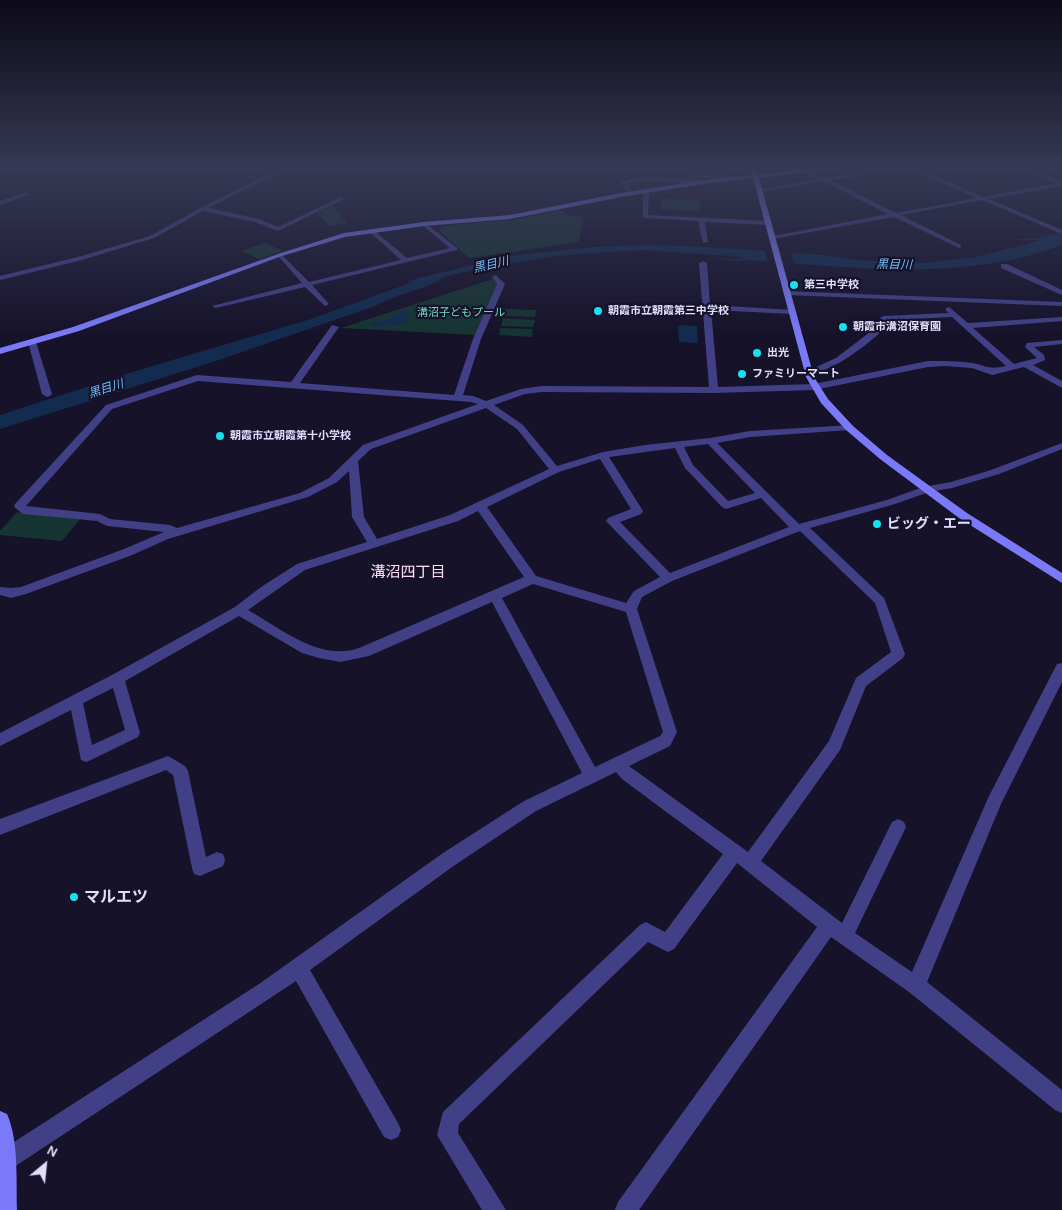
<!DOCTYPE html>
<meta charset="utf-8">
<style>
body{margin:0}
#map{position:relative;width:1062px;height:1210px;overflow:hidden;background:#16122a;font-family:Karla,sans-serif}
canvas{display:block}
.north{position:absolute;left:20px;top:1140px;width:50px;height:50px;-webkit-text-stroke:4px #16122a;paint-order:stroke;rotate:28deg;font-size:14px;font-weight:700;line-height:20px;text-align:center;color:#e0ddfd}
.north::after{content:'';display:block;margin:auto;width:18px;height:22px;background:#e0ddfd;clip-path:polygon(50% 0,100% 100%,50% 72%,0 100%)}
</style>
<div id="map">
<canvas width="1062" height="1210"></canvas>
<div class="north">N</div>
</div>
<script>
const ctx = document.querySelector('canvas').getContext('2d');
ctx.lineJoin = 'round';
function fillPath(path, color) { ctx.fillStyle = color; ctx.fill(path, 'evenodd'); }
function trace(path, color, width, dash) { ctx.strokeStyle = color; ctx.lineWidth = width; ctx.lineCap = dash ? 'butt' : 'round'; ctx.setLineDash(dash || []); ctx.stroke(path); }
function label(font, color, halo, rows, align = 'center') {
  ctx.font = font + ' Karla,"Noto Sans JP",sans-serif'; ctx.lineWidth = 4.5; ctx.setLineDash([]); ctx.textBaseline = 'middle'; ctx.strokeStyle = halo; ctx.fillStyle = color; for (const [text, x, y, turn = 0] of rows) {
    ctx.save(); ctx.translate(x, y); ctx.rotate((+turn || 0) * Math.PI / 180); ctx.textAlign = isNaN(turn) ? turn : align; if (halo) ctx.strokeText(text, 0, 0); ctx.fillText(text, 0, 0); ctx.restore();
  }
}
fillPath(new Path2D(`
 M 661,198 L 699,200 L 700,211 L 661,209 Z
 M 333,205 L 347,224 L 330,226 L 317,213 Z
 M 561,210 L 573,217 L 584,215 L 579,242 L 469,258 L 439,230 L 447,225 L 513,220 Z
 M 265,243 L 283,251 L 259,259 L 241,251 Z
 M 493,279 L 497,284 L 475,335 L 341,328 Z
 M 505,309 L 536,310 L 535,317 L 503,316 Z
 M 503,318 L 535,320 L 533,327 L 501,326 Z
 M 500,328 L 533,329 L 532,337 L 499,335 Z
 M 17,512 L 81,518 L 62,541 L 0,535 L 0,531 Z`), '#163432');
fillPath(new Path2D(`
 M 1062,232 L 1062,245 C 961,283 852,267 747,260 L 738,261 L 711,258 L 736,259 L 746,257 L 641,250 L 561,255 L 486,267 L 447,276 L 430,285 L 389,299 L 375,306 L 216,361 L 0,429 L 0,415 L 142,369 L 308,320 L 413,282 L 415,281 L 406,283 L 415,279 L 510,256 L 593,247 L 646,245 L 709,247 L 823,255 L 857,260 L 927,263 L 975,257 L 1042,240 L 1017,240 L 1018,239 L 1038,238 Z
 M 436,306 L 456,306 L 466,310 L 466,314 C 455,318 446,312 436,315 L 435,318 L 421,318 L 423,312 Z
 M 401,311 L 410,312 L 406,323 L 396,326 L 370,325 L 373,321 C 384,321 393,321 401,311 Z
 M 678,325 L 697,326 L 698,343 L 679,342 Z`), '#122b4e');
fillPath(new Path2D(`
 M 765,250 L 790,251 L 795,266 L 768,265 Z`), '#16122a');
fillPath(new Path2D(`
 M 259,167 L 269,167 L 283,171 L 208,208 L 259,219 L 278,227 L 341,197 L 346,198 L 278,231 L 255,222 L 203,211 L 154,238 L 82,260 L 0,280 L 0,276 L 78,257 L 150,236 L 200,208 L 275,171 Z
 M 687,167 L 696,167 L 715,173 L 712,175 Z
 M 905,167 L 913,167 L 983,197 L 1057,183 L 1015,167 L 1023,167 L 1062,181 L 1062,186 L 989,199 L 1062,230 L 1062,234 L 982,200 L 901,215 L 961,245 L 961,247 L 959,248 L 894,217 L 772,239 L 769,237 L 888,214 L 823,181 L 760,192 L 757,190 L 818,179 L 804,172 L 806,169 L 824,178 L 866,172 L 864,175 L 830,180 L 896,213 L 976,198 Z
 M 694,175 L 726,174 L 729,176 L 726,178 L 692,178 Z
 M 652,177 L 703,180 L 706,182 L 703,184 L 652,181 L 627,183 L 633,194 L 630,196 L 620,182 L 633,178 Z
 M 646,189 L 649,191 L 648,215 L 769,221 L 772,223 L 769,225 L 705,222 L 708,242 L 703,243 L 698,221 L 643,218 L 643,191 Z
 M 27,192 L 29,195 L 0,205 L 0,201 Z
 M 424,222 L 457,248 L 457,250 L 312,285 L 329,304 L 325,306 L 305,287 L 216,308 L 212,306 L 302,283 L 278,256 L 277,255 L 280,253 L 309,282 L 401,260 L 370,232 L 370,230 L 372,229 L 407,258 L 450,248 L 422,225 L 421,224 Z
 M 703,261 L 707,263 L 710,305 L 793,310 L 797,312 L 793,314 L 711,310 L 718,387 L 814,384 L 928,361 C 943,361 957,361 972,363 C 988,366 989,370 1006,366 L 952,317 L 888,320 L 886,328 C 862,348 840,367 809,375 L 805,372 L 836,358 L 879,325 L 880,318 L 884,316 L 948,313 L 945,309 L 949,307 L 968,323 L 1062,317 L 1062,321 L 973,328 L 1014,364 L 1037,358 L 1025,347 L 1027,343 L 1062,340 L 1062,344 L 1034,347 L 1044,355 L 1045,360 L 1033,365 L 1062,381 L 1062,388 L 1024,367 L 992,375 L 972,368 L 945,366 L 928,367 L 814,390 L 714,393 L 542,392 L 525,394 L 494,405 L 523,425 L 557,466 L 603,452 L 645,445 L 710,438 L 750,431 L 852,425 L 854,427 L 849,430 L 750,437 L 717,443 L 799,524 L 887,500 L 923,487 L 951,482 L 991,470 L 1062,443 L 1062,449 L 999,474 L 952,488 L 929,492 L 895,504 L 810,528 L 884,598 L 905,654 L 903,658 L 866,686 L 840,750 L 761,861 L 842,923 L 892,822 L 898,819 L 904,822 L 906,827 L 855,933 L 912,972 L 989,796 L 1057,664 L 1062,663 L 1062,682 L 1001,804 L 927,982 L 1062,1090 L 1062,1113 L 1055,1110 L 909,992 L 831,937 L 639,1210 L 615,1210 L 618,1202 L 817,927 L 737,863 L 674,949 L 668,952 L 648,942 L 459,1124 L 458,1133 L 506,1210 L 482,1210 L 437,1135 L 443,1112 L 640,925 L 646,922 L 665,932 L 723,854 L 622,779 L 616,772 L 536,811 L 455,865 L 310,970 L 398,1123 L 401,1130 L 398,1137 L 391,1140 L 384,1137 L 296,981 L 8,1171 L 0,1174 L 0,1151 L 259,984 L 443,853 L 524,801 L 582,773 L 492,602 L 369,656 L 340,662 L 319,658 L 302,653 L 239,616 L 125,681 L 140,733 L 138,737 L 91,760 L 86,762 L 81,760 L 71,710 L 0,746 L 0,733 L 112,675 L 235,607 L 261,587 L 297,564 L 367,542 L 352,517 L 349,471 L 337,482 L 308,497 L 168,539 L 132,555 L 26,594 L 11,598 L 0,595 L 0,587 L 11,588 L 21,587 L 124,549 L 164,532 L 107,526 L 97,521 L 23,514 L 14,507 L 15,504 L 106,405 L 197,375 L 291,382 L 332,325 L 339,327 L 300,383 L 454,395 L 473,339 L 497,284 L 492,277 L 496,275 L 505,284 L 481,339 L 463,395 L 473,396 L 486,401 L 521,389 L 542,386 L 709,387 L 699,263 ZM 198,381 L 471,402 L 478,404 L 363,445 L 329,478 L 300,493 L 177,528 L 170,525 L 110,519 L 100,514 L 26,506 L 112,409 ZM 486,408 L 517,429 L 549,469 L 450,515 L 377,539 L 364,517 L 358,461 L 371,449 ZM 708,444 L 755,493 L 728,501 L 693,465 L 684,447 ZM 675,448 L 685,468 L 722,507 L 726,509 L 761,498 L 789,527 L 670,573 L 620,522 L 641,514 L 643,511 L 609,457 ZM 600,459 L 631,509 L 608,518 L 606,521 L 660,577 L 634,591 L 626,603 L 536,576 L 487,507 L 559,472 ZM 478,511 L 524,577 L 359,648 C 320,662 280,628 248,610 L 305,570 L 458,521 ZM 800,531 L 875,603 L 891,652 L 856,678 L 829,741 L 748,852 L 629,766 L 670,746 L 677,732 L 637,609 L 642,597 L 672,581 ZM 533,584 L 626,612 L 663,732 L 660,736 L 595,767 L 502,598 ZM 113,688 L 125,730 L 92,745 L 83,703 Z
 M 1001,264 L 1007,264 L 1062,290 L 1062,295 L 1001,268 Z
 M 784,291 L 1062,302 L 1062,306 L 787,295 L 783,293 Z
 M 29,340 L 36,342 L 52,394 L 50,396 L 47,397 L 42,394 L 28,342 Z
 M 168,756 L 185,766 L 188,771 L 206,857 L 217,852 L 223,854 L 225,860 L 223,866 L 200,876 L 194,874 L 192,868 L 173,775 L 166,770 L 0,835 L 0,819 Z`), '#414086');
fillPath(new Path2D(`
 M 750,167 L 756,167 L 758,174 L 827,167 L 845,167 L 759,178 L 814,377 L 828,399 L 853,426 L 887,455 L 967,513 L 1062,573 L 1062,583 L 959,518 L 880,459 L 846,430 L 821,403 L 806,377 L 753,178 L 703,184 L 621,197 L 510,219 L 424,226 L 345,237 L 282,256 L 79,331 L 0,354 L 0,348 L 73,327 L 278,254 L 344,233 L 424,222 L 510,215 L 621,193 L 703,180 L 752,175 Z
 M 0,1111 L 7,1114 C 19,1141 16,1181 17,1210 L 0,1210 Z`), '#7a7af8');
const sky = ctx.createLinearGradient(0, 0, 0, 336);
sky.addColorStop(0, '#0c0a17');
sky.addColorStop(0.5, '#363955');
sky.addColorStop(1, '#36395500');
ctx.fillStyle = sky;
ctx.fillRect(0, 0, 1062, 336);
for (const [x, y, r, color] of [
 [794,285,5,"#14e2f2"],
 [598,311,5,"#14e2f2"],
 [843,327,5,"#14e2f2"],
 [757,353,5,"#14e2f2"],
 [742,374,5,"#14e2f2"],
 [220,436,5,"#14e2f2"],
 [877,524,5,"#14e2f2"],
 [74,897,5,"#14e2f2"]
]) { const dot = new Path2D(); dot.arc(x, y, r, 0, 2 * Math.PI); ctx.fillStyle = color; ctx.fill(dot); trace(dot, '#16122a', 2); }
label('bold 11px', '#e0ddfd', '#16122a', [
 ["第三中学校",804,285],
 ["朝霞市立朝霞第三中学校",608,311],
 ["朝霞市溝沼保育園",853,327],
 ["出光",767,353],
 ["ファミリーマート",752,374],
 ["朝霞市立朝霞第十小学校",230,436]
], 'left');
label('11px', '#6cdbbb', '#16122a', [
 ["溝沼子どもプール",461,313]
]);
label('italic 12px', '#71bdf7', '#16122a', [
 ["黒目川",491,265,-13],
 ["黒目川",894,265,1],
 ["黒目川",106,389,-18]
]);
label('bold 14px', '#e0ddfd', '#16122a', [
 ["ビッグ・エー",887,524]
], 'left');
label('15px', '#fddff3', '#16122a', [
 ["溝沼四丁目",408,573]
]);
label('bold 16px', '#e0ddfd', '#16122a', [
 ["マルエツ",84,897]
], 'left');
</script>
